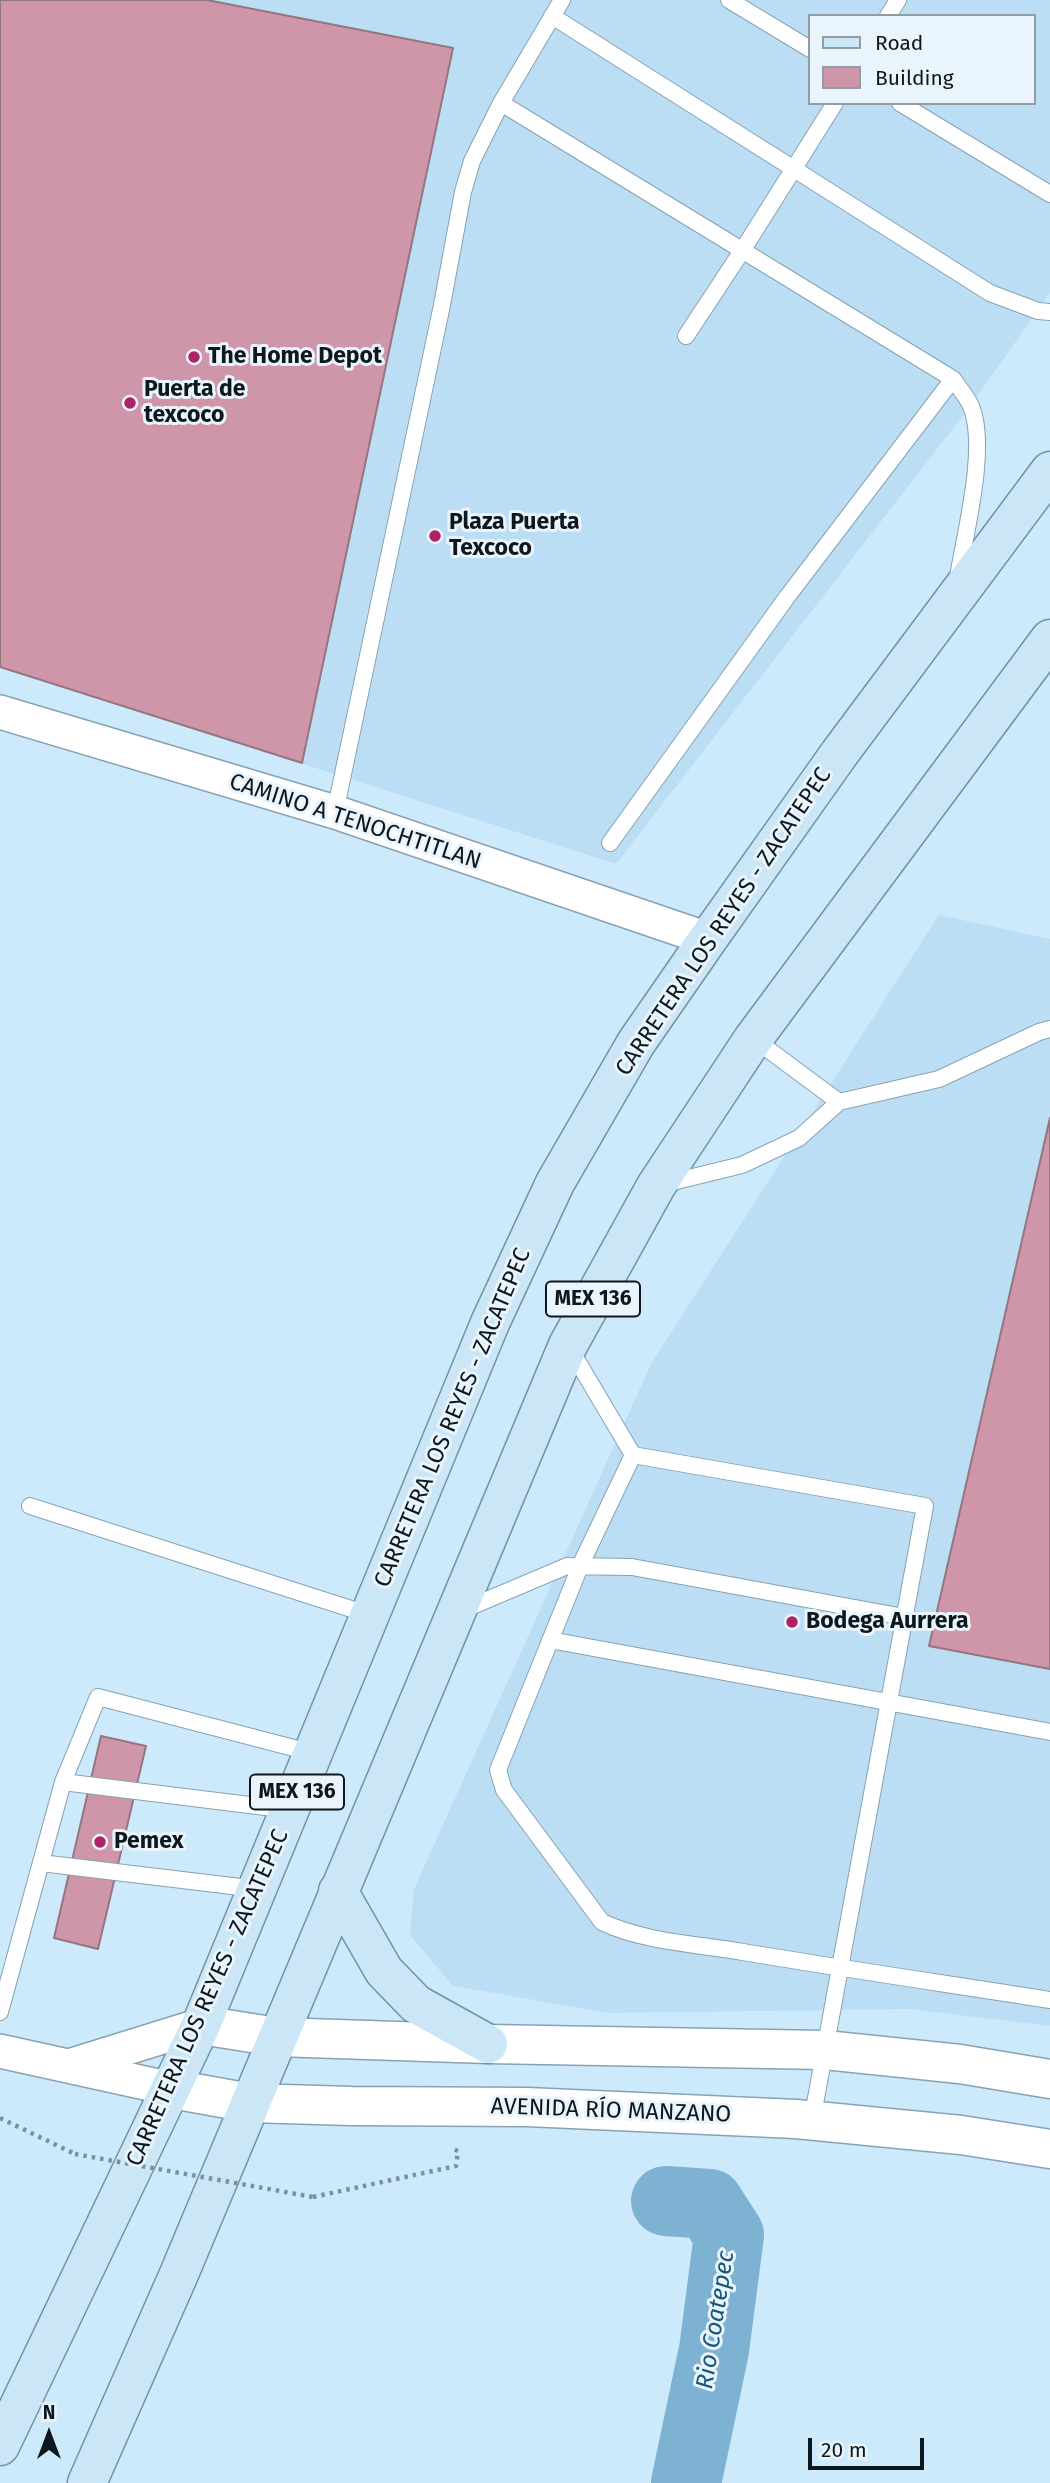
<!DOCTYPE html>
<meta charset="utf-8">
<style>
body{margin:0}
#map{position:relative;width:1050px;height:2483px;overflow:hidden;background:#cdeafc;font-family:"Fira Sans",sans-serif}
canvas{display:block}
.legend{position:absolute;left:808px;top:14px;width:228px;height:91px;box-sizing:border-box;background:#e9f4fc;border:2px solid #919ca3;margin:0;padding:9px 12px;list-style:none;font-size:21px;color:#0d171d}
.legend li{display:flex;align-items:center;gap:14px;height:35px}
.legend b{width:35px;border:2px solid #919ca3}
.north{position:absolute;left:14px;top:2399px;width:70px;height:70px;-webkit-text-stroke:5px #e9f4fc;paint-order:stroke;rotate:0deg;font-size:19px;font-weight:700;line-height:28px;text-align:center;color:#0d171d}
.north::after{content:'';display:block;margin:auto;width:24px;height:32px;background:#0d171d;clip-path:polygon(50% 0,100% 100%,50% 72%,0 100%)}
.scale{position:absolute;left:808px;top:2438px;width:116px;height:32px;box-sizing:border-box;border:4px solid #0d171d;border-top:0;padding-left:9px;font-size:21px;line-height:24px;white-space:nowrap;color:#0d171d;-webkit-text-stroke:5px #e9f4fc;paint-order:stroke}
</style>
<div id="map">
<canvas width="1050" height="2483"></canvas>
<ul class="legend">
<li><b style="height:9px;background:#cbe6f6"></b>Road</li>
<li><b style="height:19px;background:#cf96a9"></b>Building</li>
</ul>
<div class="north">N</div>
<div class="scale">20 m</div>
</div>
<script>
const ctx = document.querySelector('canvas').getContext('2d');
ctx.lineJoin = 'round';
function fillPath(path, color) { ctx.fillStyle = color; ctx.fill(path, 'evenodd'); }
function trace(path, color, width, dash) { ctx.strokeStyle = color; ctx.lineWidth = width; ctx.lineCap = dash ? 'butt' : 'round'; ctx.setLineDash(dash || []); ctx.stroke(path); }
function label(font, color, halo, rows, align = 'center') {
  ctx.font = font + ' "Fira Sans",sans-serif'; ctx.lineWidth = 6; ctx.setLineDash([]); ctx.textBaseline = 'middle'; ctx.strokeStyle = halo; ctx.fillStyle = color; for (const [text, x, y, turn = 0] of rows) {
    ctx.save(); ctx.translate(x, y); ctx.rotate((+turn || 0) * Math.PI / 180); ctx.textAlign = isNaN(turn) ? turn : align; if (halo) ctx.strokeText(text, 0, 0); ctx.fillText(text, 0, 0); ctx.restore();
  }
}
fillPath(new Path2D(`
 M 0,0 L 1050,0 L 1050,293 L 971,405 L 616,864 L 0,667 ZM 810,16 L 1034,16 L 1034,103 L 810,103 Z
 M 939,915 L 1050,939 L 1050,2026 L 909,2009 L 610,2013 L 453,1986 L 410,1935 L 414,1889 L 651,1364 Z`), '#bbdef5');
trace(new Path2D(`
 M 666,2201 L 709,2204 L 729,2235 L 714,2350 L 686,2483`), '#7eb2d2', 70);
const building = new Path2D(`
 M 0,0 L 207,0 L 453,48 L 302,763 L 0,667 Z
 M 1050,1118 L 1050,1669 L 929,1646 Z
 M 101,1736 L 146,1746 L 98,1949 L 54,1938 Z`);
fillPath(building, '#cf96a9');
trace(building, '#94767f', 2);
const service = new Path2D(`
 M 729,0 L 810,49
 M 552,16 L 990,293 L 1038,311 L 1050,312
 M 888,16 L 898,0
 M 501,103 L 953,379 C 959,388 967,397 971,406 C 988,447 965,533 958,577
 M 900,103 L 1050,194
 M 686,336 L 742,251 L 835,103
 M 335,812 L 442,305 L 463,192 L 472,161 L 501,103 L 562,0
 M 610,843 L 787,597 L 953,379
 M 754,1039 L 839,1102
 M 664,1184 L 742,1165 L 799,1138 L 839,1102 L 939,1079 L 1039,1032 L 1050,1029
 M 569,1347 L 633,1455 L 925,1506 L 812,2120
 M 633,1455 L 581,1564 L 498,1770 L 504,1790 L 602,1922 C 644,1942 697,1944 743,1952 C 845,1969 948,1984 1050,2000
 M 30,1506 L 370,1615
 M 463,1610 L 567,1566 L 632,1567 L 904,1617
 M 550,1640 L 1050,1732
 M 63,1782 L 98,1697 L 313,1753
 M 41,1863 L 257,1889
 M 0,2012 L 63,1782 L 290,1810`);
const minor = new Path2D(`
 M 0,712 L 335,812 L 708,939
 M 0,2051 L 172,2089
 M 69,2066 L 201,2025`);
const secondary = new Path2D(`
 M 201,2025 L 277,2037 L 488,2044 L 825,2050 L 960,2064 L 1050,2079
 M 172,2089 L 250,2103 L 351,2106 L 527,2107 L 796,2119 L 961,2135 L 1050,2149`);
const primary = new Path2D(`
 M 338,1891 L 384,1971 L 416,2004 L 488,2044
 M 0,2446 L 201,2025 L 490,1323 L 555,1183 L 636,1043 L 708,939 L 839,754 L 1050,471
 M 87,2483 L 179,2274 L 568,1345 L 656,1186 L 753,1039 L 1050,639`);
trace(service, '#87a2b3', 18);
trace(minor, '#87a2b3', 36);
trace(secondary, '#87a2b3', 41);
trace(primary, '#7292a6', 41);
trace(new Path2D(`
 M 0,2118 L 75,2154
 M 313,2197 L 456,2166 L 458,2151 L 450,2148`), '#7c919e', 4.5, [3.5, 5]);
trace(service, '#fff', 16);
trace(minor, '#fff', 33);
trace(secondary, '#fff', 38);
trace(primary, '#cbe6f6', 38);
trace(new Path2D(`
 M 75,2154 L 313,2197`), '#7c919e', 4.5, [3.5, 5]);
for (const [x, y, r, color] of [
 [194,357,7,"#ac2264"],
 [130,403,7,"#ac2264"],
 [435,536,7,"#ac2264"],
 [792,1622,7,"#ac2264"],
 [100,1842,7,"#ac2264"]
]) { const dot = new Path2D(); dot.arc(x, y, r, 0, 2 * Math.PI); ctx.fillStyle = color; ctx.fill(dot); trace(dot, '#e9f4fc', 2.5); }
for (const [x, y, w] of [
 [593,1299,94],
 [297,1792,94]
]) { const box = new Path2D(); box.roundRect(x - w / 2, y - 17.5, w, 35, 5); ctx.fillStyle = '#e9f4fc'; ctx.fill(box); trace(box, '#0d171d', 2); }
label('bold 21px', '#0d171d', null, [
 ["MEX 136",593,1299],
 ["MEX 136",297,1792]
]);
label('bold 23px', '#0d171d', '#e9f4fc', [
 ["The Home Depot",208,357],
 ["Puerta de",144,390],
 ["texcoco",144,416],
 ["Plaza Puerta",449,523],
 ["Texcoco",449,549],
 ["Bodega Aurrera",806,1622],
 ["Pemex",114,1842]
], 'left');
label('23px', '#0d171d', '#e9f4fc', [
 ["CAMINO A TENOCHTITLAN",355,822,18],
 ["CARRETERA LOS REYES - ZACATEPEC",724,922,-56],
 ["CARRETERA LOS REYES - ZACATEPEC",453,1418,-67],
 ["CARRETERA LOS REYES - ZACATEPEC",208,1998,-66],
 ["AVENIDA RÍO MANZANO",611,2111,2]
]);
label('italic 24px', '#165676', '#e9f4fc', [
 ["Rio Coatepec",716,2320,-81]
]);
</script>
